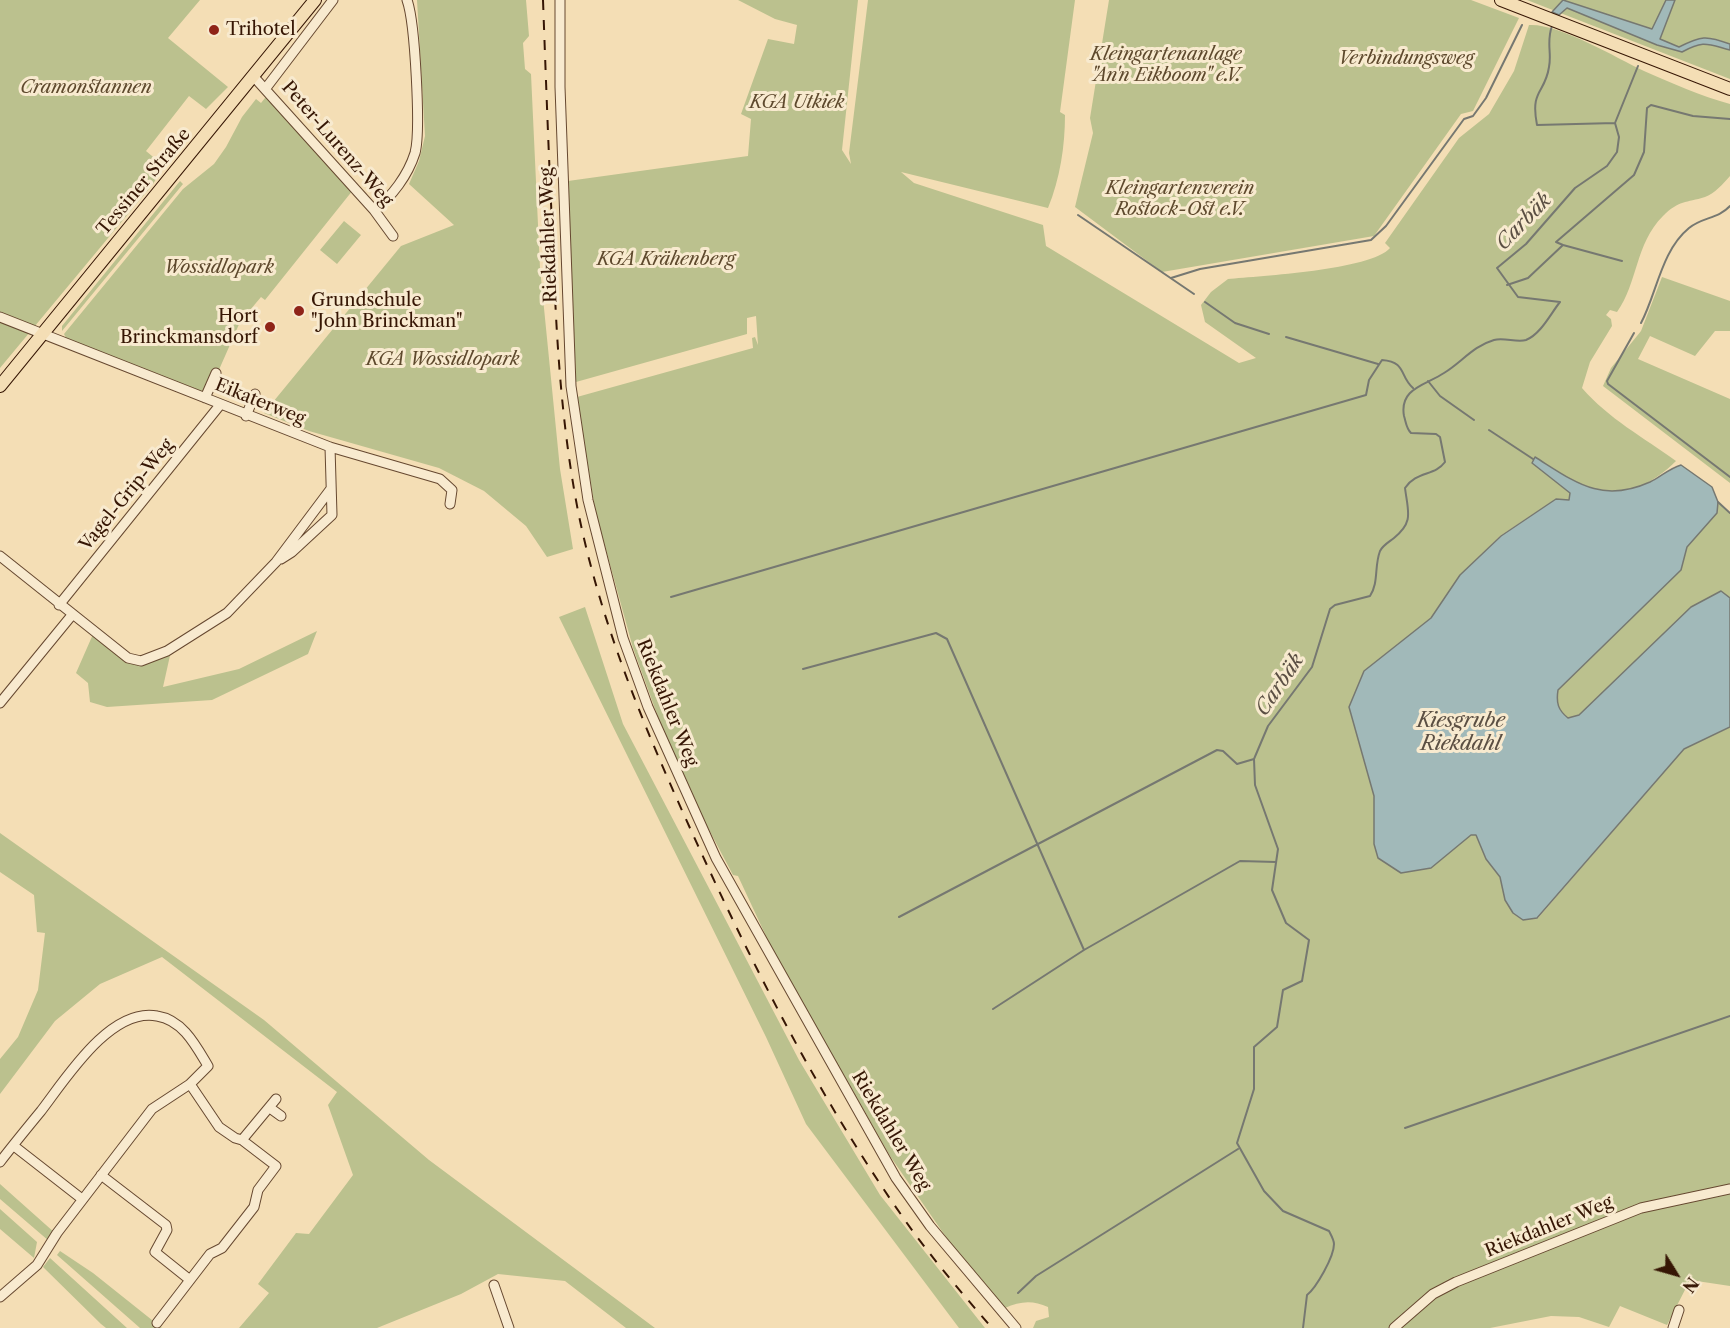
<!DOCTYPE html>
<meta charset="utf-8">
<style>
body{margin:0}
#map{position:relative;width:1730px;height:1328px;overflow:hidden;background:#f4deb5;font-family:"Libre Caslon Text",serif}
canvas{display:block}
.north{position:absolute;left:1646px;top:1244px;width:60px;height:60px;-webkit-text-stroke:4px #f8eacf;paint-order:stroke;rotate:127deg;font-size:16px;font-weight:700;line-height:24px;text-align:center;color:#361604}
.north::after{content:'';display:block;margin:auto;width:21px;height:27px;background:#361604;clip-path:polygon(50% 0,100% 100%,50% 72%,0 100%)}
</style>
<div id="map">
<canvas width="1730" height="1328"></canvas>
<div class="north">N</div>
</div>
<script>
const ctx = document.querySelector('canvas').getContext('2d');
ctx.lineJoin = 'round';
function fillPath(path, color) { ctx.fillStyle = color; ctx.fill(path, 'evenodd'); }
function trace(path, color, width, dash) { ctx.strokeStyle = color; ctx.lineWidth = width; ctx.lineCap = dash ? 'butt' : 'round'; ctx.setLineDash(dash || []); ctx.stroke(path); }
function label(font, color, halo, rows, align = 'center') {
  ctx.font = font + ' "Libre Caslon Text",serif'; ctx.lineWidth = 6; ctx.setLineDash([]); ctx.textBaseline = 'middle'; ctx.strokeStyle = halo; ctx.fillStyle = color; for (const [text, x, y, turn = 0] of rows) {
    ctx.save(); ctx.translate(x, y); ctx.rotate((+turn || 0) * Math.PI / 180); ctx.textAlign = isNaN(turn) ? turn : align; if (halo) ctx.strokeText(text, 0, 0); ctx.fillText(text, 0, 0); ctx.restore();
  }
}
fillPath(new Path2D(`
 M 0,0 L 200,0 L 168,38 L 228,87 L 206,109 L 189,96 L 146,151 L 164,166 L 153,184 L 0,368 Z
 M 417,0 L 526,0 L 529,36 L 523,43 L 525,69 L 531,74 L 540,268 L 560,469 L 573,549 L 547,557 L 526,526 L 484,491 L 439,468 L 309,431 L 264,413 L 401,246 L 454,225 L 409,184 L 419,161 L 425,136 Z
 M 738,0 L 858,0 L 842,150 L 851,164 L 849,153 L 868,0 L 1075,0 L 1060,112 L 1065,115 C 1065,146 1060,179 1048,208 L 901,172 L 914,183 L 1043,225 L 1046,246 L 1239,363 L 1256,358 L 1205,322 L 1201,305 L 1211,292 L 1228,279 C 1260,276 1371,270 1390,248 L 1385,243 L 1459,138 L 1489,114 L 1514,71 L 1529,25 C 1558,23 1615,57 1644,71 C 1671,83 1701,96 1730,104 L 1730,176 C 1724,183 1714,194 1705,197 C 1686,203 1679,200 1663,216 C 1635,244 1638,283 1617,312 L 1610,310 L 1606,315 L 1611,319 L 1612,326 L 1590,362 L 1582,388 C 1609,419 1643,437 1676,461 C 1625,511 1587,490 1532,463 L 1571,493 L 1569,501 L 1556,499 L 1500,536 L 1460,575 L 1431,618 L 1364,671 L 1349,707 L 1374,796 L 1374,844 L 1431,868 L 1471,835 L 1476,835 L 1486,859 L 1500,877 L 1505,900 L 1523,920 L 1538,918 L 1684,749 L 1730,727 L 1730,1286 L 1690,1280 L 1667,1325 L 1620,1306 L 1609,1327 L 1579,1317 L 1551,1316 L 1490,1328 L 1033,1328 L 1036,1321 L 1049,1317 L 1048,1307 C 1033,1300 1020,1301 1005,1308 L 957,1253 L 890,1156 L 772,949 L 738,876 L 733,875 L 708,828 L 658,717 L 633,648 L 595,510 L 577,397 L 753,348 L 752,338 L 755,337 L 758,345 L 756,316 L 747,318 L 747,334 L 576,382 L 568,181 L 748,156 L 751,119 L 741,114 L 768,39 L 794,44 L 797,25 L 775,19 Z
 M 1109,0 L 1471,0 L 1519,18 L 1473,111 L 1461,114 L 1374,236 L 1162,272 L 1075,207 L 1093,133 L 1090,118 Z
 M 1527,0 L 1730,0 L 1730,44 C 1702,34 1706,39 1680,46 C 1674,48 1664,46 1657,45 L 1682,52 C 1704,40 1707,44 1730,50 L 1730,79 Z
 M 269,93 L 353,190 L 265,300 L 261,297 L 240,322 L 207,397 L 66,338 L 64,334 L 183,189 L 214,164 L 226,147 L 242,117 L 256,99 L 261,103 Z
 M 180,181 L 183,184 L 62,331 L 62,326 Z
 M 344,221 L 361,235 L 337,264 L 320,250 Z
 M 1662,277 L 1730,301 L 1730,331 L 1715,331 L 1695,356 L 1650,336 L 1638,359 L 1730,399 L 1730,483 L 1603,386 L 1611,368 L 1641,331 Z
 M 1718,502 L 1730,513 L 1730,598 L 1691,607 L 1579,715 L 1568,718 C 1558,710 1556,703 1558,690 L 1681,570 L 1687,547 L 1717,513 Z
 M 585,607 L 623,724 L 799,1060 L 880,1195 L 985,1328 L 959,1328 L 806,1124 L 766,1037 L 559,617 Z
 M 317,631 L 308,654 L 212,700 L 107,707 L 90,702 L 88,683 L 76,673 L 94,632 L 134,661 L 171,651 L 163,687 L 239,669 Z
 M 0,833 L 264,1020 L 429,1160 L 655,1328 L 626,1328 L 565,1281 L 498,1274 L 461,1294 L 377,1328 L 239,1328 L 269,1293 L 258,1284 L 296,1233 L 309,1234 L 353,1175 L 328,1105 L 337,1092 L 162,957 L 100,984 L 55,1021 L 0,1094 L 0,1059 L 18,1037 L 38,990 L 45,933 L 37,932 L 34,895 L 0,872 Z
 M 0,1184 L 55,1233 L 49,1241 L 0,1199 Z
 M 0,1209 L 37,1242 L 34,1258 L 0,1229 Z
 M 60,1251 L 93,1273 L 162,1328 L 140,1328 L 57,1255 Z
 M 50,1258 L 127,1328 L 106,1328 L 101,1324 L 43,1267 Z`), '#bbc18e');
const water = new Path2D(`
 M 1563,0 L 1652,29 L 1666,0 L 1675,0 L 1660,39 L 1679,47 C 1701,36 1706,35 1730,44 L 1730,50 C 1707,44 1704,40 1682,52 L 1657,45 L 1567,8 L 1559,15 L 1552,12 Z
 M 1535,457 C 1575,482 1601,504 1650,482 C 1661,477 1668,469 1681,465 L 1712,487 L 1718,502 L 1717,513 L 1687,547 L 1681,570 L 1558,690 C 1556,703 1558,710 1568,718 L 1579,715 L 1691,607 L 1721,591 L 1730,598 L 1730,727 L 1684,749 L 1537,918 L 1523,920 L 1513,913 L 1505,900 L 1500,877 L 1486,859 L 1476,835 L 1471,835 L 1431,868 L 1401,873 L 1378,858 L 1374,844 L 1374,796 L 1349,707 L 1364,671 L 1431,618 L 1460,575 L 1501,536 L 1556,499 L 1569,500 L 1570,493 L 1532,463 Z`);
fillPath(water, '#a1b9b9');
trace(water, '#767871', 1.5);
trace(new Path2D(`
 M 1552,26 C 1546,42 1552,53 1549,67 C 1545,94 1530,89 1537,125 L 1615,123
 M 1078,215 L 1194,294
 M 1563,245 L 1556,242 L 1634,175 L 1644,152 L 1647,108 L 1651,105 L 1693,116 L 1730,119
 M 1171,278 L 1200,269 L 1371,240 L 1386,226 L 1464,119 L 1473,116 L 1486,98 L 1522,25
 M 1507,285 L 1528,278 L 1563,245 L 1622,261
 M 1205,302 L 1235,323 L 1269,334
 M 1641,323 C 1657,293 1661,251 1689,228 C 1702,217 1718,219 1730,206
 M 1634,333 L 1607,381 L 1608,384 L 1730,477
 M 1286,337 L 1378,364
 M 1428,381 L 1440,396 L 1474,420
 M 1489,430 L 1533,459
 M 1718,502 L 1730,513
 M 671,597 L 1366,395 L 1369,380 L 1382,360 C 1407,362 1399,376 1413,388
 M 803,669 L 936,633 L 947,639 L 1084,950 L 1240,861 L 1276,862
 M 899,917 L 1217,750 L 1223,751 L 1237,764 L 1254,759
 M 993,1009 L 1084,950
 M 1405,1128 L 1730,1016
 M 1018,1293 L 1036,1276 L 1238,1149
 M 1303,1328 L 1307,1295 C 1316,1288 1334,1257 1334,1244 C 1334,1240 1331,1235 1329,1231 L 1283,1211 L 1264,1191 L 1237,1143 L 1254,1089 L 1254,1047 L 1277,1027 L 1283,990 L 1302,981 L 1309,940 L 1286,923 L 1272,890 L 1278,849 L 1255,785 L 1254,759 L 1268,726 L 1312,667 L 1330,609 L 1335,605 L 1370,596 C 1379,582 1374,567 1380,551 C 1383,545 1389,542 1394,538 C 1414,522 1408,512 1405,488 C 1416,471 1435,476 1445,462 L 1440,437 L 1436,434 L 1411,433 C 1406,428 1406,422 1404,416 C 1399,388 1426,385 1444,373 C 1462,362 1473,346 1494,340 C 1504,337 1517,343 1526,340 C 1541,334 1551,313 1560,302 L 1518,297 L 1497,268 L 1526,244 L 1575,188 L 1607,166 L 1617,152 L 1619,137 L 1615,123 L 1638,66`), '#767871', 2);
const minor = new Path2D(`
 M 560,0 L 560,87 L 571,386 L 588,500 L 623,638 L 648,707 L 716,858 L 896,1178 L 930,1226 L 1016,1328
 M 254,77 L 374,210 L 393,236
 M 266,88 L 333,0
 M 374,210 C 392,197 408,175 415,153 C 421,131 415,22 407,0
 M 0,317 L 330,447 L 440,479 L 452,490 L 450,504
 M 214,378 L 229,384
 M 205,398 L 216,373
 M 246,416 L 255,394
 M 0,556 L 128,658 L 141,661 L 167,651 L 227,613 L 276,562 L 330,490
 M 281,559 L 292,552 L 332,515 L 330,447
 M 59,605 L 220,405
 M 0,703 L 72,615
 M 270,1108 L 281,1116
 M 242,1140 L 276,1099
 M 14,1146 L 82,1199
 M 0,1162 C 13,1145 27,1128 41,1111 C 65,1080 110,1007 157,1016 C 183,1020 196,1046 208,1066 L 190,1084 L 152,1109 L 57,1233 L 37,1265 L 0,1297
 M 101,1175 L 166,1225 L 167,1230 L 155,1252 L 190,1280
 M 494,1285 L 509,1328
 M 157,1323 L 210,1254 L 222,1248 L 254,1207 L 258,1190 L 276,1166 L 242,1140 L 235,1138 L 219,1127 L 190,1084
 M 1394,1328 L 1433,1294 L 1456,1282 L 1641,1208 L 1730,1189
 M 1673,1328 L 1679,1310`);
const major = new Path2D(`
 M 1501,0 L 1730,89
 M 0,386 L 315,0`);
trace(minor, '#664830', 11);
trace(major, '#361604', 14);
trace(minor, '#f8eacf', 9);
trace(major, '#f4deb5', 12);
trace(new Path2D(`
 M 543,0 C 546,82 549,164 553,245 C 556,334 561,423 578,511 C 603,635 653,748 706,863 C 762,984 825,1106 902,1216 C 929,1255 961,1292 992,1328`), '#361604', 2, [10, 10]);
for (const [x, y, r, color] of [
 [214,30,6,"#8f2418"],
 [299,311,6,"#8f2418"],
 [270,327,6,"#8f2418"]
]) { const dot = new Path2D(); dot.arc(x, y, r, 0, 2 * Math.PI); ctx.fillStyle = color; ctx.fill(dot); trace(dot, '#f8eacf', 2); }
label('18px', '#361604', '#f8eacf', [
 ["Trihotel",226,30],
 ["Grundschule",311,301],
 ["\"John Brinckman\"",311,322],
 ["Hort",258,317,"right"],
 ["Brinckmansdorf",258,338,"right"]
], 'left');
label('italic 18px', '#5e492d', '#f8eacf', [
 ["Kleingartenanlage",1166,55],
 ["\"An'n Eikboom\" e.V.",1166,76],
 ["Verbindungsweg",1406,59],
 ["Cramonstannen",86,88],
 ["KGA Utkiek",797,103],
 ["Kleingartenverein",1180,189],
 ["Rostock-Ost e.V.",1180,210],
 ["KGA Krähenberg",666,260],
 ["Wossidlopark",219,268],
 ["KGA Wossidlopark",443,360]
]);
label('18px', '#361604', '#f8eacf', [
 ["Peter-Lurenz-Weg",337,144,49],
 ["Tessiner Straße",144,182,-50],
 ["Riekdahler Weg",549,235,-92],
 ["Eikaterweg",260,402,22],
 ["Vagel-Grip-Weg",127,495,-51],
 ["Riekdahler Weg",667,703,68],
 ["Riekdahler Weg",891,1131,59],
 ["Riekdahler Weg",1549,1227,-22]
]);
label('italic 20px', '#5b4f43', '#f8eacf', [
 ["Carbäk",1524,222,-46],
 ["Carbäk",1280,685,-56],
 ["Kiesgrube",1461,721],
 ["Riekdahl",1461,744]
]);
</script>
